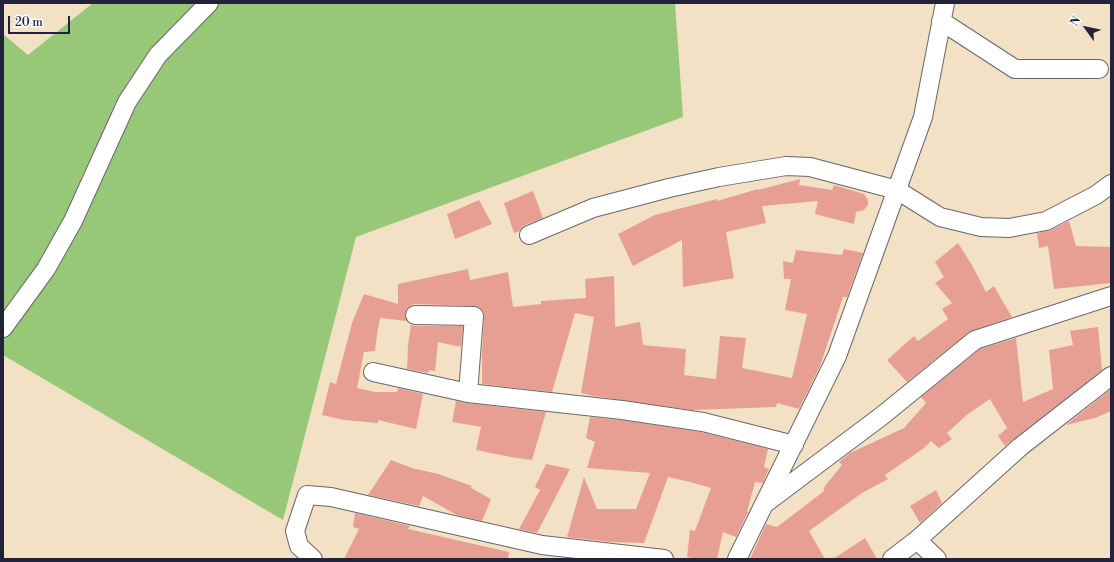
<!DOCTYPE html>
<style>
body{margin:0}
#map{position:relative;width:1114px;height:562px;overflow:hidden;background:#f2e1c4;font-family:"Libre Bodoni",serif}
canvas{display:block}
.frame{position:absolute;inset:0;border:4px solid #22223b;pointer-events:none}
.north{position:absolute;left:1066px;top:8px;width:40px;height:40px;-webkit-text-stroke:3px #fff;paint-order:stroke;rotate:303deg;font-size:11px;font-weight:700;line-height:16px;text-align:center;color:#22223b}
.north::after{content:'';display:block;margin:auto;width:14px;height:18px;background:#22223b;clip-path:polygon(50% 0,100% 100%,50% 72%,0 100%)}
.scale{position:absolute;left:8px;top:16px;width:62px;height:18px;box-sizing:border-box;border:2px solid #22223b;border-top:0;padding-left:5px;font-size:12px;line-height:14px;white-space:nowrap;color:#22223b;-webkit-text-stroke:3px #fff;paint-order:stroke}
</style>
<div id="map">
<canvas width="1114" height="562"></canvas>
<div class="frame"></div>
<div class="north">N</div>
<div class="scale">20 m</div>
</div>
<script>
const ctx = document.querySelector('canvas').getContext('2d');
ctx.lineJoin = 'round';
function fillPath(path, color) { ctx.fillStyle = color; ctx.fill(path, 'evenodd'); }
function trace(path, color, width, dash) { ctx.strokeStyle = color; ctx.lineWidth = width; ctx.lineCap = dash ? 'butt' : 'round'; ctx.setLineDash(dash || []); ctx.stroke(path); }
fillPath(new Path2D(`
 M 93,3 L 675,3 L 683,117 L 356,237 L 283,520 L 3,355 L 3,34 L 28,55 Z`), '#97c877');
fillPath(new Path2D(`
 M 800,179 L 799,185 L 832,190 L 834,185 L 864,194 L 868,200 L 868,205 L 864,210 L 856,212 L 854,224 L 815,214 L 818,201 L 762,206 L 766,223 L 726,232 L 734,278 L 683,287 L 682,240 L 633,266 L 618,234 L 655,215 L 717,199 L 717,201 L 758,189 L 758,190 Z
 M 533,191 L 543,218 L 525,225 L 521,228 L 520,231 L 514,233 L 504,203 Z
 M 479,200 L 492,224 L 455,239 L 447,214 Z
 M 1069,221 L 1076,246 L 1111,247 L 1111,283 L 1054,289 L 1048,246 L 1039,248 L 1037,233 L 1051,230 Z
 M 958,243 L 972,265 L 986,292 L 994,286 L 1012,317 L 969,332 L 907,382 L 887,360 L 914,336 L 918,341 L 948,319 L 942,309 L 952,303 L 935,283 L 944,277 L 935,262 Z
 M 844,249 L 863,253 L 847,297 L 843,297 L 820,366 L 799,409 L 777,403 L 776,407 L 691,410 L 593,396 L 581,393 L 594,317 L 575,313 L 552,392 L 482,384 L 482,353 L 484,317 L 483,311 L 479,307 L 474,306 L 415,304 L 410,306 L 406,310 L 405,315 L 407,321 L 380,318 L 377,334 L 375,351 L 364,352 L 357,388 L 375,392 L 397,392 L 398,388 L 423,394 L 416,429 L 378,420 L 378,423 L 344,420 L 322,415 L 330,382 L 336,384 L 352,323 L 364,294 L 398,304 L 398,284 L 468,269 L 470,280 L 508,272 L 513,307 L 541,304 L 541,301 L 586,298 L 585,279 L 614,276 L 615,327 L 640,322 L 643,345 L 686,349 L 684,375 L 716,379 L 720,336 L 746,338 L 742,368 L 792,378 L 807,314 L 785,310 L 791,279 L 784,279 L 783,261 L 793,263 L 796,250 L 842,255 Z
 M 411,325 L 415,326 L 463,326 L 461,347 L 438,342 L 435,371 L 429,370 L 428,373 L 407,369 L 408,345 Z
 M 1098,327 L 1102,370 L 1005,446 L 998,436 L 1007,428 L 990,399 L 968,414 L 947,433 L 952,439 L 939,448 L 931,441 L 924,448 L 885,475 L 888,479 L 862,493 L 809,531 L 825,559 L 750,559 L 766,524 L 777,527 L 823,492 L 825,486 L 842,465 L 839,462 L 850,453 L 904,428 L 926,403 L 921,397 L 980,349 L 1016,338 L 1023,402 L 1053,389 L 1049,350 L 1073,345 L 1070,331 Z
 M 1111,389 L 1111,411 L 1095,418 L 1066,425 Z
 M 456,401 L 467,403 L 546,412 L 532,460 L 511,457 L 476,450 L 481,427 L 452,422 Z
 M 590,417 L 621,420 L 701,432 L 768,449 L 764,467 L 769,469 L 767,473 L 763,483 L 755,482 L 747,512 L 748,512 L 736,537 L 723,532 L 717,559 L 697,559 L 687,557 L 690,530 L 695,531 L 711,488 L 690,482 L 668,477 L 644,543 L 610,542 L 567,537 L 584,477 L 597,509 L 636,509 L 650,473 L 587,468 L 595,442 L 586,438 Z
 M 391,460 L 412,468 L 438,474 L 472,486 L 471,488 L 491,499 L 482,521 L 457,515 L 423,496 L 419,506 L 368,495 Z
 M 546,464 L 570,469 L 537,533 L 519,529 L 540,490 L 535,487 Z
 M 936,490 L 942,503 L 920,523 L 910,506 Z
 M 355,513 L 410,526 L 408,529 L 509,552 L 508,559 L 344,559 L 359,529 L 353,527 Z
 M 865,538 L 877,559 L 833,559 Z`), '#e89f93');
const minor = new Path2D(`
 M 941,21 L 1015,69 L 1099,69
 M 529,235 L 593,208 L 669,188 L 719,177 L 786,166 L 810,167 L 897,190 L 940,217 L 981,227 L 1009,228 L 1046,221 L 1096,195 L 1111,184
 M 415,315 L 474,316 L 468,393
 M 3,328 L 46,269 L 73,221 L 127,102 L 158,55 L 209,3
 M 373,372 L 468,393 L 622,410 L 703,422 L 794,445
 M 767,502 L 883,415 L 975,340 L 1111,296
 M 917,540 L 937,559
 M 313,559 L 299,546 L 295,531 L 307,495 L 331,497 L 542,545 L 664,559
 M 737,559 L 837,356 L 923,117 L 945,3
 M 892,559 L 917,540 L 1020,447 L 1111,376`);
trace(minor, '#6b656b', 20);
trace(minor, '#fff', 18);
</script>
